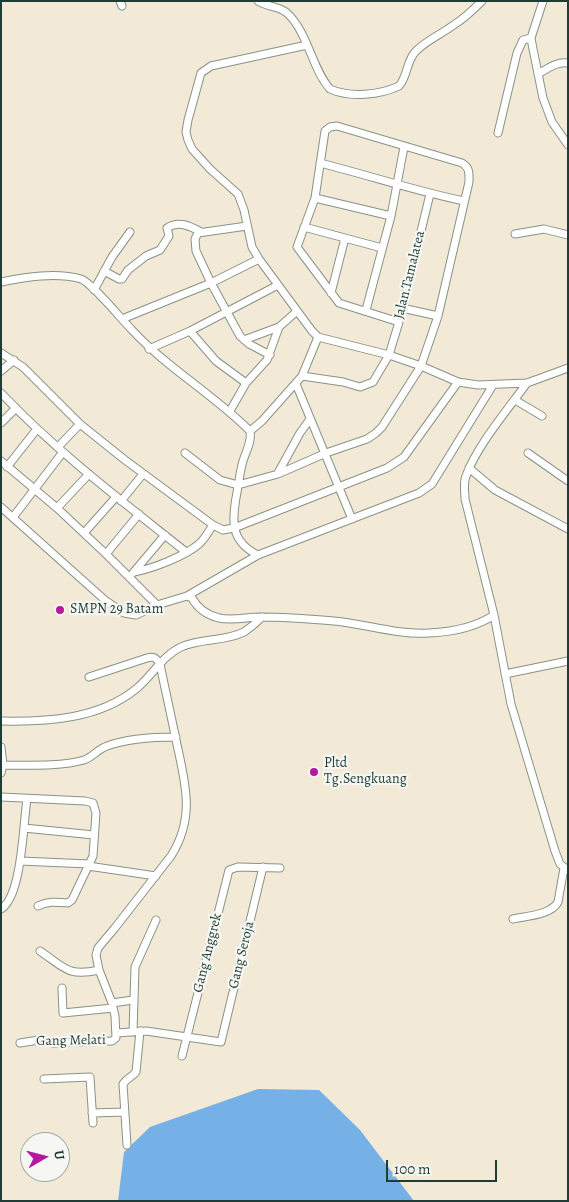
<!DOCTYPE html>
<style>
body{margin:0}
#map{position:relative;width:569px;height:1202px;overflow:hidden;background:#f2e9d6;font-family:Alegreya,serif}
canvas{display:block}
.frame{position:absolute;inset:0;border:2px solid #1f3d34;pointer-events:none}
.north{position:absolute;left:20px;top:1132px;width:50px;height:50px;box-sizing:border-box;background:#f6f6f2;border:1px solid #a0aca6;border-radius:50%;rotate:82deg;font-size:14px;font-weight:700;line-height:20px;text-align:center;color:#1f3d34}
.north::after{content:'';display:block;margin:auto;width:18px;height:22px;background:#b5179e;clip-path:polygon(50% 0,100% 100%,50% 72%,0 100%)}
.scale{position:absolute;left:386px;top:1160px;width:111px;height:22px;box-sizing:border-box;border:2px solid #1f3d34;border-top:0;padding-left:6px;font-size:15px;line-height:18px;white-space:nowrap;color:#1f3d34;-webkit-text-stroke:4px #f6f6f2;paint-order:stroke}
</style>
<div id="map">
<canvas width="569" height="1202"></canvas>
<div class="frame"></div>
<div class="north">U</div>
<div class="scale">100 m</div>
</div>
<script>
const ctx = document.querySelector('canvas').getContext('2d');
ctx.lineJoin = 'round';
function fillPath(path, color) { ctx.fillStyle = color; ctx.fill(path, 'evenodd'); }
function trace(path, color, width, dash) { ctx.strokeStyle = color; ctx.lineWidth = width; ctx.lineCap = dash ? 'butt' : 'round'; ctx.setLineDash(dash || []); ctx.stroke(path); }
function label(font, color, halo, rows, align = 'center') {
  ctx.font = font + ' Alegreya,serif'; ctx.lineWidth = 4.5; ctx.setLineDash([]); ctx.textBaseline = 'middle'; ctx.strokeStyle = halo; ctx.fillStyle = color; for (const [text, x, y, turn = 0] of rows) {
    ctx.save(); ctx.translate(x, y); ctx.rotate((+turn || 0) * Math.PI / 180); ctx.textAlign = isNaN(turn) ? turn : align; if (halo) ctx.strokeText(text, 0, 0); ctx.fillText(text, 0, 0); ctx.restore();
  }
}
fillPath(new Path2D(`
 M 258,1089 L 319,1090 L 360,1130 L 414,1201 L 118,1201 L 124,1152 L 150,1127 Z`), '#75b0e6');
const street = new Path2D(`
 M 120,1 L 122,6
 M 258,1 C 267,7 280,6 287,13 C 308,32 312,69 330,89 C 350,98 380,95 399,86 C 408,76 406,61 416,51 C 428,39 442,34 455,24 C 465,18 474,9 482,1
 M 543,1 L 531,38 L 533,49 L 543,98 L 552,122 L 568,145
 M 307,45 L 211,66 L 201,73 L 188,120 L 186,132 L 188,140 L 192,149 L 210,169 L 238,194 L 244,210 L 252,247 L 259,259 L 312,331 L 318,337 L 389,355 L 421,366 L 458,382 L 478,385 L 527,383 L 568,368
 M 538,74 C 547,69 557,61 568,63
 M 498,133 L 517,53 L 523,40 L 531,38
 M 320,163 C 368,175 415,191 464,201
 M 315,198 L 391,216
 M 247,226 L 198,233 L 195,239 L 196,251 L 211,283 L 240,336 L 249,344 L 270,355
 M 304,227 L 382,248
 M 515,234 L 544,229 L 568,235
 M 104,271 L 119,279 L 122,279 L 128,270 L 146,256 L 160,250 L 169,236 L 167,228 C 178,220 190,226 201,232
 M 1,282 C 26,277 56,272 81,279 C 92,283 122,320 132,330 C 167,368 213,394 250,431
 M 94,290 L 112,257 L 130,232
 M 331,293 L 345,238
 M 402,308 L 438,316
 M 366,310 L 391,216 L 404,147
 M 122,319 L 211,283 L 259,259
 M 190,331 L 216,361 L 246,383
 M 244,340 L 279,327
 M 149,349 L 190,331 L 278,285
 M 1,353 L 23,367 L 80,424 L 125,460 L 213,525 L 223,530 L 234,528 L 387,468 L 404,457 L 458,382
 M 1,371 L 14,360
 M 302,376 L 343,382 L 360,387 L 373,382 L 389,355 L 399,322 L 430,194
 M 527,383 C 508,409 476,447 466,476 C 463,483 465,491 465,499 L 494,615 L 511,704 L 555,851 L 560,864 L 568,870
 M 296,384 L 352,519
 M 1,393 C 57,452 122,501 186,552
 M 515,400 L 542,416
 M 230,411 L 246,383 L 267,360 L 279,327 L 296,312
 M 1,423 L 16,408
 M 58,447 L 80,424
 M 185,453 L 220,480 L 238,485 L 278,474 L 326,453 L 367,439 L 376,433 L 382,427 L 421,366 L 438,316 L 469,182 C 469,173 470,168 462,163 L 337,126 L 330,127 L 325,131 L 315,198 L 297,247 L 339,303 L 399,322
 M 528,453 L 568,481
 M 1,461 L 57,508 L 106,554 L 157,605
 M 7,467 L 37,429
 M 469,468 L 495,490 L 568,529
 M 278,473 L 300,433 L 310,419
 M 121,501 L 143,474
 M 1,507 L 106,601 L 124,613 L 136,615 L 157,605 L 187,596 L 258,555 L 419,493 L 432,484 L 493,385
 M 57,508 L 88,475
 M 14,516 L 63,452
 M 84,533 L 116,497
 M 106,554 L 139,514
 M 258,555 C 229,541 232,519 237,492 C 239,482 240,471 243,461 C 246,451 252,442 250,431 L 262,421 L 302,376 L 318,337
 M 134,572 C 152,569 185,556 199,544 C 205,539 208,532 213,525
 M 133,573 L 165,535
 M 187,596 L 192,598 C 198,609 207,615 219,618 C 233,621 247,617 261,617 C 285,617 310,619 334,621 C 366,624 397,635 429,633 C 451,632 476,627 494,615
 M 505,674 L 568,661
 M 1,721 C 48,722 99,719 136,689 C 152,676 162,656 181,647 C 200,638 224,642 244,632 C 250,628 256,623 262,617
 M 1,747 L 3,765 L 1,773
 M 3,765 C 29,765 59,767 84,760 C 93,757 98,749 107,746 C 126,739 155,737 176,737
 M 1,797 L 85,801 L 93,803 L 96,813 L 93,856 L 72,900 L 68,903 C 56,902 49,901 38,906
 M 24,828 L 94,835
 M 20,861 L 89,864
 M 88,866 L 156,876
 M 1,909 C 22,896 23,825 27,799
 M 513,919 C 526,916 551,915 558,902 L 564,868
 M 40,951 C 65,968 68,977 99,970
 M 62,988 L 63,1013 L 113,1008
 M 112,1003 L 133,1000
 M 133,1032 L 135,967 L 156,920
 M 116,1033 L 146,1031 L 221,1042 L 263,867
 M 20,1043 L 39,1040 L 53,1043 L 112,1041 L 116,1038 L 115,1016 L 112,1003 L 99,970 L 96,955 L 98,948 L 114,929 L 171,856 C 196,817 185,782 176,740 C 171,715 165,689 160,664 C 156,658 154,656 147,658 L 89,677
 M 182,1056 L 229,870 L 238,867 L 280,868
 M 44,1079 L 90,1077 L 93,1123
 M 92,1113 L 125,1112
 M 127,1145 L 123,1084 C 127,1078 132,1077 136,1072 L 140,1031`);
trace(street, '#889385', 9);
trace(street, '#fff', 7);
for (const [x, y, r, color] of [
 [60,610,5,"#b5179e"],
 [314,772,5,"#b5179e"]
]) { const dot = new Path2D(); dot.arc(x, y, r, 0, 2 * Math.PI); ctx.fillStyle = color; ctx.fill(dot); trace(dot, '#f6f6f2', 2); }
label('14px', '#1f3d34', '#f6f6f2', [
 ["Jalan.Tamalatea",410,275,-76],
 ["Gang Anggrek",208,953,-76],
 ["Gang Seroja",242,955,-76],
 ["Gang Melati",71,1041,-1]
]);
label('14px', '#1f3d34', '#f6f6f2', [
 ["SMPN 29 Batam",70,610],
 ["Pltd",324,764],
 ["Tg.Sengkuang",324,780]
], 'left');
</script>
